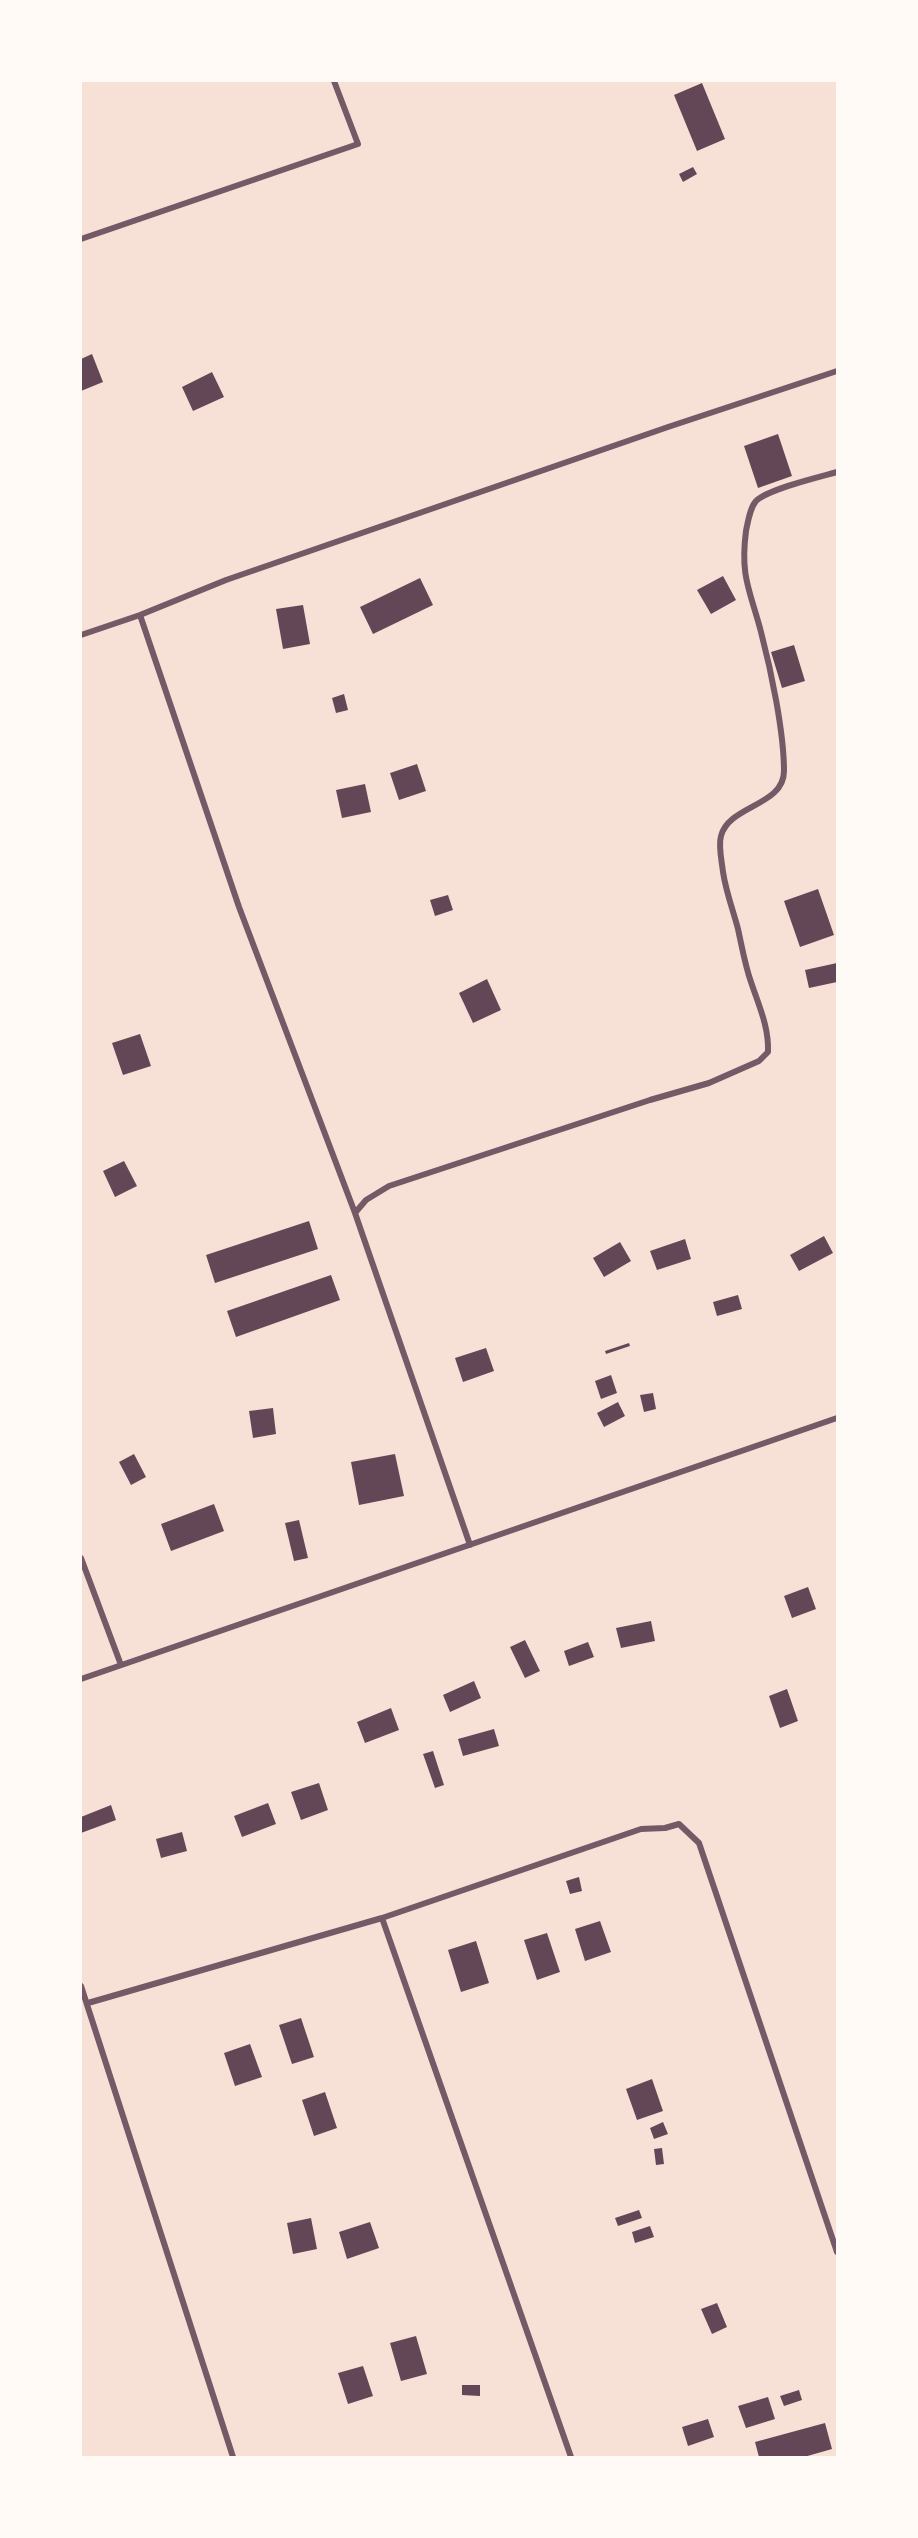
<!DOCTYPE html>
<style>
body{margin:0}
#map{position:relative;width:918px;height:2538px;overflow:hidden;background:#f7e1d7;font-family:"Asap Condensed",sans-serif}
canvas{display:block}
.frame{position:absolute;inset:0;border:82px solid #fffaf5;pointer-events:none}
</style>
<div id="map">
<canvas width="918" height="2538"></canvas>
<div class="frame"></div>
</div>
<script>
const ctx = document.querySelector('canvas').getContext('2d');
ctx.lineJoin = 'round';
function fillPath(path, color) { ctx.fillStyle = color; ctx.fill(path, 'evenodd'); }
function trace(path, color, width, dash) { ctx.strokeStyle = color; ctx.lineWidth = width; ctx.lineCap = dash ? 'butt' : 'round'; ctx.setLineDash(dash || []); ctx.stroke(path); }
fillPath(new Path2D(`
 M 702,83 L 725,139 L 697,151 L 674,95 Z
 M 693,167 L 697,174 L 683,182 L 679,174 Z
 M 92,354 L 103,382 L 81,391 L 81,359 Z
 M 212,372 L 224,397 L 193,411 L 182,387 Z
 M 778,434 L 792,476 L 758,488 L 744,446 Z
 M 723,576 L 736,600 L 711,614 L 697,590 Z
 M 420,578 L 433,605 L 373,634 L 360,607 Z
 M 303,605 L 310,644 L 283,649 L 276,609 Z
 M 794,645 L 805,681 L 782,688 L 771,652 Z
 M 344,694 L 348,710 L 336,713 L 332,698 Z
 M 417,764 L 426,791 L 399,800 L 390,773 Z
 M 365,784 L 371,812 L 342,818 L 336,790 Z
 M 818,889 L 834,935 L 800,947 L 784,901 Z
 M 448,895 L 453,910 L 435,916 L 430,900 Z
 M 837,963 L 837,982 L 809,988 L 805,970 Z
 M 487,979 L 501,1010 L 473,1023 L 459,993 Z
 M 140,1034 L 151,1066 L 123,1075 L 112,1043 Z
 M 124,1161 L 137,1186 L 115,1197 L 103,1171 Z
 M 309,1221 L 318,1249 L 215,1283 L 206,1255 Z
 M 824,1236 L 833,1253 L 799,1271 L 790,1255 Z
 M 685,1239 L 691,1259 L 657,1270 L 650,1251 Z
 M 620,1242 L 631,1261 L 604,1277 L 593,1258 Z
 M 331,1275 L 340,1300 L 236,1337 L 227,1311 Z
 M 738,1295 L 742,1309 L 717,1316 L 713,1302 Z
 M 629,1343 L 630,1346 L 606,1354 L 605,1351 Z
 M 486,1348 L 494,1371 L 463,1382 L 455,1358 Z
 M 611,1375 L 617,1393 L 601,1399 L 595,1381 Z
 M 653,1393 L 656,1409 L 644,1412 L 640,1395 Z
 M 618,1402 L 625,1416 L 604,1427 L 597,1413 Z
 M 273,1408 L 276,1434 L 253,1438 L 249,1411 Z
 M 134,1454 L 146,1477 L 131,1485 L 119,1462 Z
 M 395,1454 L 404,1496 L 359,1505 L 351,1462 Z
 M 214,1504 L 224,1531 L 171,1551 L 161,1524 Z
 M 299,1520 L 308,1558 L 294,1561 L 285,1523 Z
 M 808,1587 L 816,1609 L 792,1618 L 784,1596 Z
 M 651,1621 L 655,1641 L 621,1648 L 616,1628 Z
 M 525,1640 L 540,1671 L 525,1678 L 510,1647 Z
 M 588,1642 L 594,1657 L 569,1666 L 564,1651 Z
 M 474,1681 L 481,1698 L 450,1712 L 443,1695 Z
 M 787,1689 L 798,1721 L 780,1728 L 769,1696 Z
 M 391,1708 L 399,1730 L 365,1743 L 357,1722 Z
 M 494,1729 L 499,1746 L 463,1756 L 458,1739 Z
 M 433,1751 L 444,1785 L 435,1788 L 423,1754 Z
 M 319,1783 L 328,1810 L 301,1820 L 291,1792 Z
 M 268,1803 L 276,1824 L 242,1837 L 234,1816 Z
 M 111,1805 L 116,1820 L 81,1833 L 81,1817 Z
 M 182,1832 L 187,1851 L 161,1858 L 156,1839 Z
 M 579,1877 L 582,1891 L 570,1894 L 566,1881 Z
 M 600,1921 L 611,1952 L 585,1961 L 575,1929 Z
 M 547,1933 L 560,1972 L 537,1980 L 524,1940 Z
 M 476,1941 L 489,1983 L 461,1992 L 448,1950 Z
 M 301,2018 L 314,2057 L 292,2064 L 279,2025 Z
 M 250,2044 L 262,2077 L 235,2086 L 224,2053 Z
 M 652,2079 L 663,2111 L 637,2120 L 626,2089 Z
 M 325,2092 L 337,2128 L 314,2136 L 302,2100 Z
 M 663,2122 L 668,2134 L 654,2139 L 650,2128 Z
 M 662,2148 L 664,2164 L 656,2165 L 654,2149 Z
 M 639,2210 L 642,2218 L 618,2226 L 615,2218 Z
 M 311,2218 L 317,2249 L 293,2254 L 287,2223 Z
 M 370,2222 L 379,2248 L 347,2259 L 339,2232 Z
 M 650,2226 L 654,2237 L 635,2243 L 632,2232 Z
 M 717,2303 L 727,2327 L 712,2334 L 701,2309 Z
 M 416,2336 L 427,2374 L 401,2381 L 390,2343 Z
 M 363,2366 L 373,2396 L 348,2404 L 338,2373 Z
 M 462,2385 L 480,2385 L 480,2396 L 462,2395 Z
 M 799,2390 L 802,2400 L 784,2406 L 780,2396 Z
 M 768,2397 L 775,2419 L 746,2428 L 738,2406 Z
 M 708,2419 L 714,2437 L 688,2446 L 682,2427 Z
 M 825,2423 L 832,2449 L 804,2457 L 759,2457 L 755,2442 Z`), '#644757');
trace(new Path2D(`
 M 81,239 L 358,144 L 334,81
 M 140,615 L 239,907 L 355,1213 L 470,1545
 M 81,635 L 140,615 L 226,580 L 668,427 L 837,371
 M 355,1213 L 366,1200 L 389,1186 L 650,1100 L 709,1083 L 759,1061 L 768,1052 C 769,1027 759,1006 751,982 C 745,965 742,947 738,929 C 733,910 726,892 723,872 C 722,862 718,846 721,836 C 729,805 784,806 784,771 C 784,732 771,670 761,632 C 750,590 740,577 746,531 C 748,521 750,508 756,501 C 768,489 819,477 837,472
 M 81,1558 L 121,1665
 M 81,1679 L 837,1418
 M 382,1918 L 571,2457
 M 81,1986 L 233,2457
 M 88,2003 L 382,1918 L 641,1829 L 665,1828 L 679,1824 L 699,1843 L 837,2252`), '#755966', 6);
</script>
